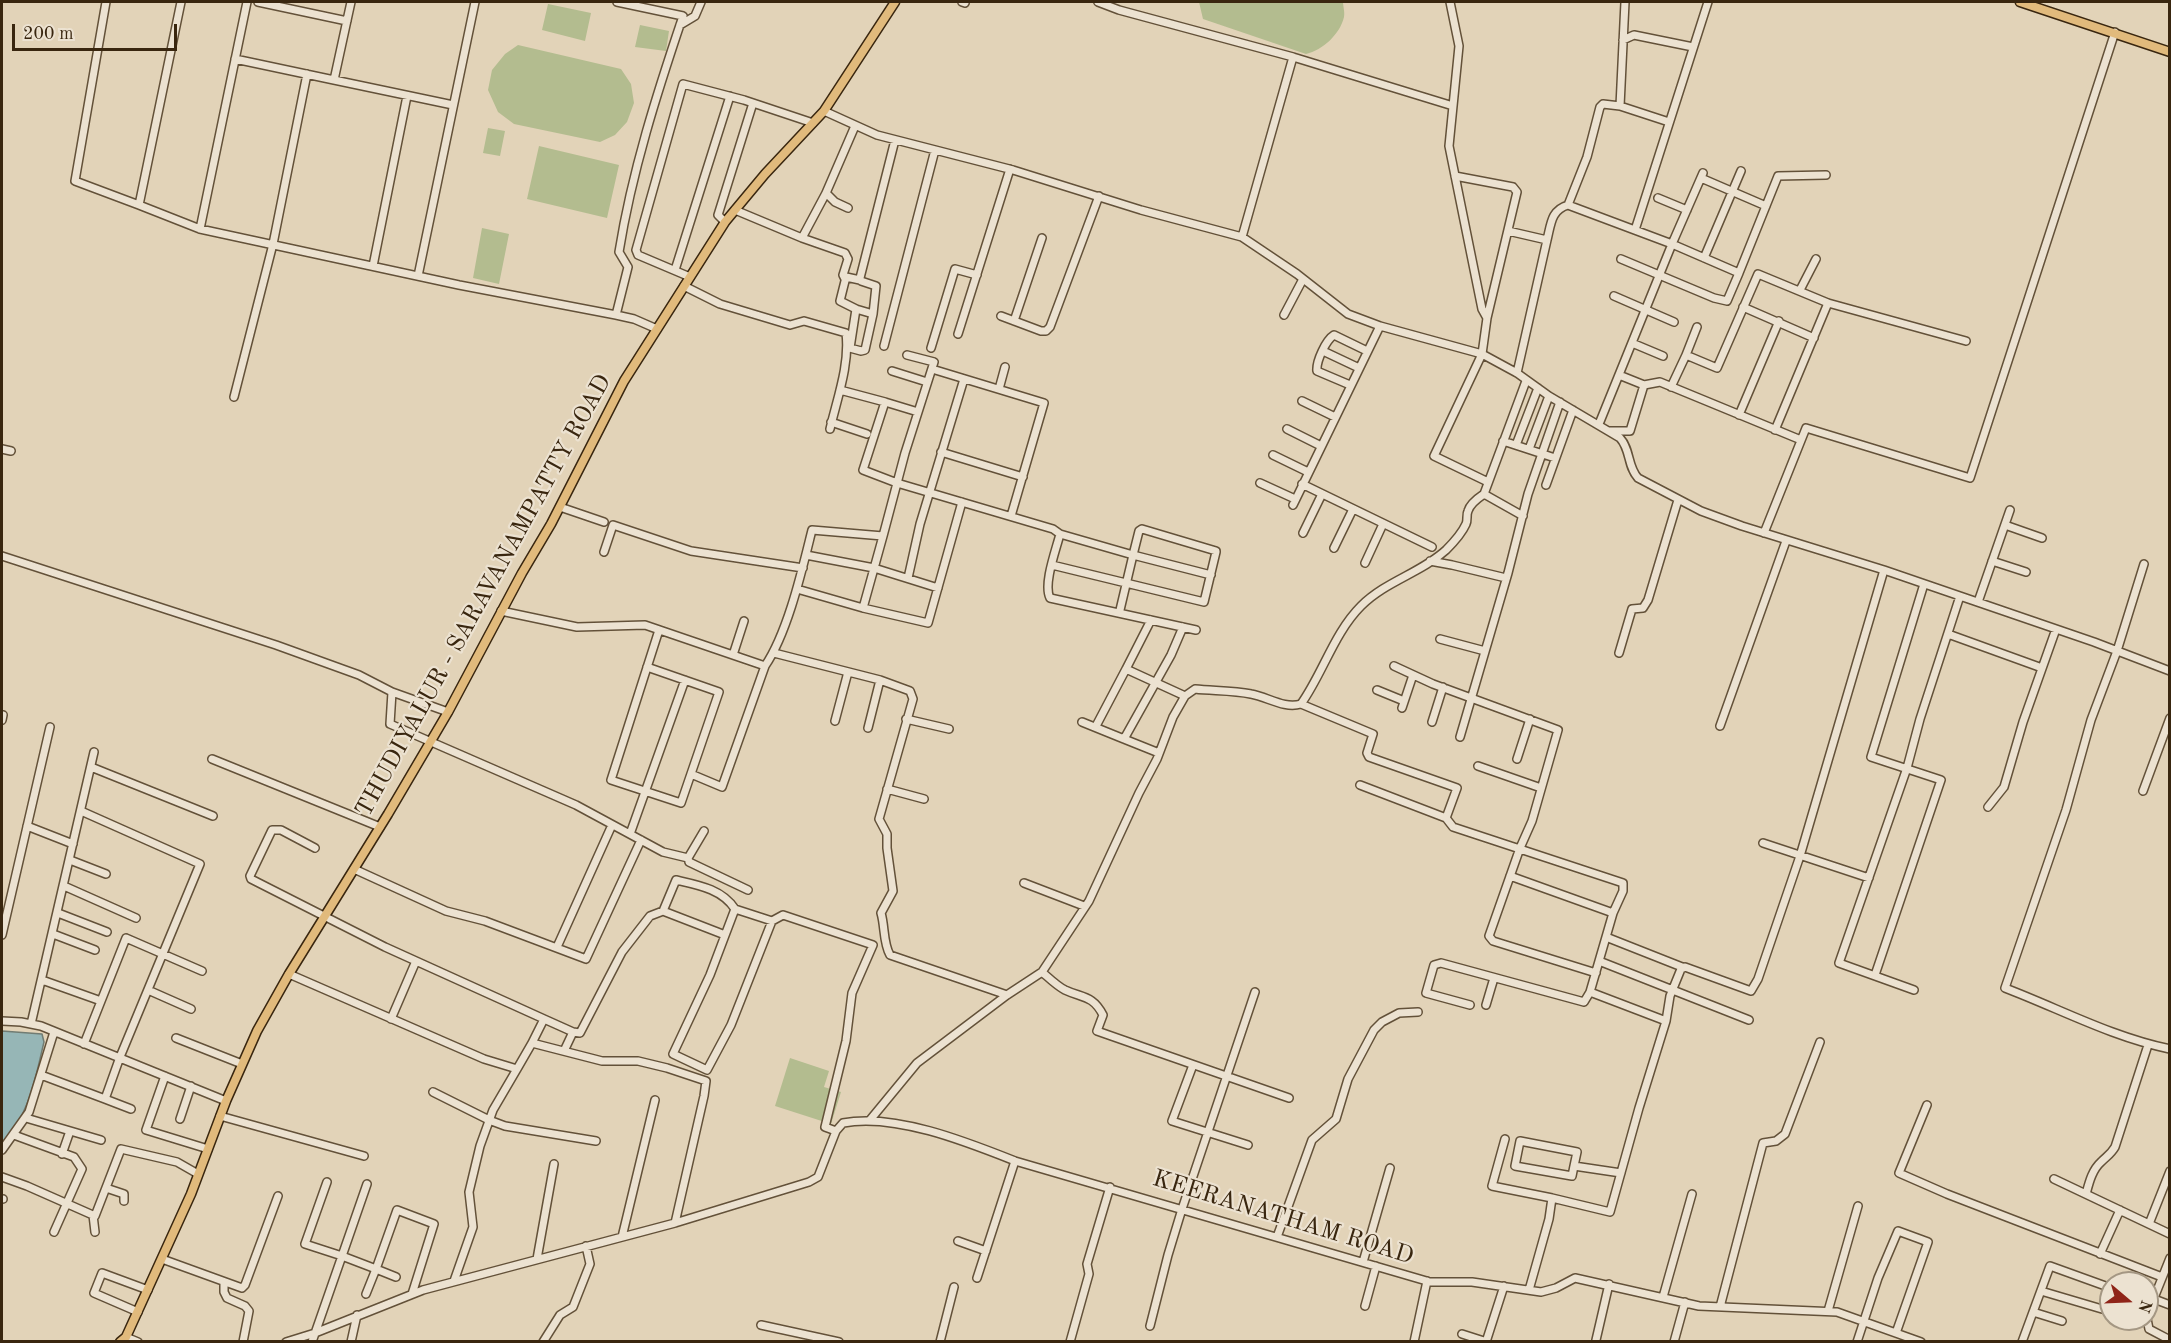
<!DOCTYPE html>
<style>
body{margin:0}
#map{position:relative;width:2171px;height:1343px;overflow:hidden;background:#e2d3b8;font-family:"Old Standard TT",serif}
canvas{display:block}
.frame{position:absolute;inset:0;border:3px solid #39260f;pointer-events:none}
.north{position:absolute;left:2099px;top:1271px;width:60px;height:60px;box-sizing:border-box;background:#ece2d1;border:2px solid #a49783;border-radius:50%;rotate:109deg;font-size:16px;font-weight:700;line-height:24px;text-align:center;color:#39260f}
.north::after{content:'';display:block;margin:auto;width:21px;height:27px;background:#8f2418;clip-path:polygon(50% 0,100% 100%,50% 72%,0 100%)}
.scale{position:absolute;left:12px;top:24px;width:165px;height:27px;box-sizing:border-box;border:3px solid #39260f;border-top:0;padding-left:8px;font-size:18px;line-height:21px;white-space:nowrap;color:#39260f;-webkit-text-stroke:4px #ece2d1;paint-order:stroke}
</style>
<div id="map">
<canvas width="2171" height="1343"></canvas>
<div class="frame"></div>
<div class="north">N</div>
<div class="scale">200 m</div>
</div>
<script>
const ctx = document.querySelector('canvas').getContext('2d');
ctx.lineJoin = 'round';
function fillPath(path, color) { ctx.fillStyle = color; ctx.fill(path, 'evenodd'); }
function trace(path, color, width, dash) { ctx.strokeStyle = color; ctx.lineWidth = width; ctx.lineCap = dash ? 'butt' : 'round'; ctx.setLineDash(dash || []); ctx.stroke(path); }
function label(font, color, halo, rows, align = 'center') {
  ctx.font = font + ' "Old Standard TT",serif'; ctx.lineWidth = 4.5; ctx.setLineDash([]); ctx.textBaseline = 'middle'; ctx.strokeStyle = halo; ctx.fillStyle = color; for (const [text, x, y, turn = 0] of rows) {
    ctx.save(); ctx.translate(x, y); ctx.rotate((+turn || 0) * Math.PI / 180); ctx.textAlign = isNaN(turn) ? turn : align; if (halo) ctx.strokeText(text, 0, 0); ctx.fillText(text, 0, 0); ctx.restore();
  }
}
fillPath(new Path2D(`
 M 1199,2 L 1343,2 C 1343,6 1345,12 1344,17 C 1340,34 1323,50 1306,54 L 1203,19 Z
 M 548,4 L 591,13 L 585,41 L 542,30 Z
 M 640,25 L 669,31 L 666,51 L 635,47 Z
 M 518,45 L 621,69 L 631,84 L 634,103 L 627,122 L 615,135 L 600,142 L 514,124 L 498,112 L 488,90 L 492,70 L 505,54 Z
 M 488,128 L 505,131 L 500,156 L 483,153 Z
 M 539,146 L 619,165 L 607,218 L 527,199 Z
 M 482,228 L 509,234 L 499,284 L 473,278 Z
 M 790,1058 L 829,1071 L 824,1087 L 841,1092 L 831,1124 L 775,1106 Z`), '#b3bc8f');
const water = new Path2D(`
 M 2,1031 L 42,1034 L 44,1042 C 36,1075 29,1118 2,1142 Z`);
fillPath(water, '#96b6b6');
trace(water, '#717c73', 1.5);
const minor = new Path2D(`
 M 106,2 L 75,181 L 139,205
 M 181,2 L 139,205 L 200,229 L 459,285 L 616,315 L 634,319 L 657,329
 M 258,2 L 347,21
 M 962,2 L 965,3
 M 1098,2 L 1119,10 L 1293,57 L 1242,237
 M 1450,2 L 1459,46 L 1449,146 L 1482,309 L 1487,318 L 1482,354 L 1434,456 L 1488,482
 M 680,25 L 695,16 L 701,2
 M 1623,40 L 1634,35 L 1693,47
 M 1293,57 L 1453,106
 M 235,59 L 334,80 L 351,2
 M 334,80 L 453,105
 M 1620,106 L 1625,2
 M 824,111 L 877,135 L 1013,170 L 1141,210 L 1242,237 L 1297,274 L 1348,314 L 1380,326 L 1482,354 L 1517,373 L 1549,396 L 1620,438 C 1631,450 1627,466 1638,478 L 1701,511 L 1742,526 L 1884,570 L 2094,642 L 2170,671
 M 1703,173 L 1672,244 L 1739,273 L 1778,176 L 1826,175
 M 1455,176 L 1513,187 L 1517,192 L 1487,318
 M 1701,178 L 1766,206
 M 826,193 L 835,202 L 848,208
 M 1658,198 L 1687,210
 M 1568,205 L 1587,157 L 1600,107 L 1603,104 L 1620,106 L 1669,122
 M 735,210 L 802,238 L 826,193 L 855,126
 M 725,222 L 718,215 L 753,103
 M 200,229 L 247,2
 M 1635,230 L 1708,2
 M 1508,231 L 1547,240 L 1517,373
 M 802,238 L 845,253 L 848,259 L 843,275 L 845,279
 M 1547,240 C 1551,224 1551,210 1568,205 L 1672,244 L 1599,424
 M 1704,258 L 1741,171
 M 1621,259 L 1714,298 L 1727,301 L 1739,273
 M 373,266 L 407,96
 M 675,270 L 730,96
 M 418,276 L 475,2
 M 690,277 L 638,255 L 636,250 L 683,84 L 744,100 L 813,123
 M 860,280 L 846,277 L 840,301 L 856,309 L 850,348 L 861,351 L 865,350 L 873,314 L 876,286 L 861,281 L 860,278 L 895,140
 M 684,286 L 720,304 L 790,325 L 804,321 L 846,333 C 850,364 837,399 830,429
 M 1800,290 L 1816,259
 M 1614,296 L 1674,322
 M 1743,307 L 1814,338
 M 856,309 L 873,314
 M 616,315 L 628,267 L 619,252 C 632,171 657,93 683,16 L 617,2
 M 1284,315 L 1303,279
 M 1001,316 L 1041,331 L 1046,331 L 1050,327 L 1099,196
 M 1014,321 L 1042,238
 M 958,334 L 1010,169
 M 1632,343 L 1663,356
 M 884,346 L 935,150
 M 931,348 L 955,269 L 977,275
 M 1323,351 L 1359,368
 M 1686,355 L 1697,327
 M 932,369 L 1044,403 L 1011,516
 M 892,371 L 927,382
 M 1619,375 L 1644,385
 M 1350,385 L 1317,371 C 1316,361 1326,340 1334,335 L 1367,351
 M 1671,387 L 1686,355 L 1717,368 L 1758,274 L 1828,303 L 1966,341
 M 999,389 L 1005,367
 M 840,390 L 885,402
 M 234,397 L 273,244 L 307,74
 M 1302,401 L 1335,417
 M 918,412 L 885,402 L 863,470 L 897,483 L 1053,529 L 1060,534 C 1056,550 1043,584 1050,598 L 1196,630
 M 1739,415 L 1779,321
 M 831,422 L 867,434
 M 1287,429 L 1321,446
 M 1775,430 L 1828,303
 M 1610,431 L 1630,431 L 1644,385 L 1660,382 L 1801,440
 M 1503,441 L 1555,458
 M 1516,445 L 1538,388
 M 2,449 L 11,451
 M 1529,449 L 1549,396
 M 941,452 L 1023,477
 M 1273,455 L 1308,472
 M 1260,483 L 1295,499
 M 1302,484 L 1432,547
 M 1546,485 L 1573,410
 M 1484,494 L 1523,516
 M 1293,505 L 1380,326
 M 560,507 L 604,522
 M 2005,525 L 2042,538
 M 1303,533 L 1322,494
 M 1764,533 L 1806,428 L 1970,478 L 2115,32
 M 1060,534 L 1133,555 L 1120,610
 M 883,536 L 905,453 L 934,362 L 907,355
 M 1334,548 L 1353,509
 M 604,552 L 613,525 L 691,551 L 803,568
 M 806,555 L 874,568 L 938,588
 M 2,556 L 276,645 L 359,675 L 392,692 L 390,724 L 576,805 L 663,852 L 688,858 L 689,862 L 748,890
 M 1430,561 L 1452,565 L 1506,578
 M 1992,561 L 2026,572
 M 1365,563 L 1383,524
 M 2144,564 L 2117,651 L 2091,720 L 2066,810 L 2005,988 C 2060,1009 2112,1037 2170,1049
 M 1052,565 L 1204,602 L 1216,552 L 1216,551 L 1142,529 L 1139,531 L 1133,555 L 1211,575
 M 908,578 L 920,524 L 964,379
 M 1978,602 L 2010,510
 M 863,608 L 928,623 L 962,502
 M 501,611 L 577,627 L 645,625 L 765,666
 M 1151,620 L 1126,669 L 1185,696
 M 1948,634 L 2042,668
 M 1440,639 L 1485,651
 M 774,653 L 880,680 L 910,691 L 913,699 L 879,819 L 887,834 L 887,848 L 893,891 L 881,913 C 885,926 883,943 890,955 L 1007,995
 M 1619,653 L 1632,609 L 1643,608 L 1648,600 L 1678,500
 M 733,655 L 744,621
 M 1394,666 L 1433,684 L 1558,730 L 1532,821 L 1520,848 L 1489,936 L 1493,941 L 1596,973
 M 647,667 L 719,692 L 681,803 L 611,780 L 659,630
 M 1377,690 L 1404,701
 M 392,692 L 448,712
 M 1301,704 L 1373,734 L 1367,753 L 1369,757 L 1457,788 L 1446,818
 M 1402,708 L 1413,675
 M 906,719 L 949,729
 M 2,720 L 3,715
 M 835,721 L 848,672
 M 1082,722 L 1124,739
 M 1432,722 L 1443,687
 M 1096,726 L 1126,669
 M 1720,726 L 1786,541
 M 868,728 L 880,680
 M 1460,737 L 1508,573 L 1528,494 L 1560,402
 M 1159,753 L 1124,739 L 1171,655 L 1183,627
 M 212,759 L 380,827
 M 1517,759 L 1530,719
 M 1478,766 L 1541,788
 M 91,767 L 213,816
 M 691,774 L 722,787 L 765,666 C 788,632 802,570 812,530 L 883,536 L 863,608 L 797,589
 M 1360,785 L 1446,818 L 1453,827 L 1623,883 L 1623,891 L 1613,913 L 1590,992 L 1584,1002 L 1441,963 L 1434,965 L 1426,993 L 1470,1005
 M 887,789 L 924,799
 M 2143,791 L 2170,718
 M 1988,807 L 2004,787 L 2023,722 L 2056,629
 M 27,826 L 73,844
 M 630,834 L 685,680
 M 1763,843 L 1869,878
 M 315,848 L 281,830 L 272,830 L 250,876 L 251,879 L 385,947 L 544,1019
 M 688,858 L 704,831
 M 70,860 L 106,874
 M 354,869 L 446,911 L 485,921 L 586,959 L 641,840
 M 1510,876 L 1613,913
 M 1024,883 L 1084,906
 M 64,886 L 136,918
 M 735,909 L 772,921 L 731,1025 L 707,1070 L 673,1054 L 710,975 Z
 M 663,911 L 725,935
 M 58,913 L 107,932
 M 772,921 L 783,915 L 873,945 L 852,993 L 846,1041 L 825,1127 L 836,1131
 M 53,934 L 95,950
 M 2,935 L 50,727
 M 1606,937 L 1682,967
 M 557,947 L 612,825
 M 1599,961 L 1749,1020
 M 1042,972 C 1049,978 1057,986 1065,990 C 1082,998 1093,995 1103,1015 L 1097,1031 L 1289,1098
 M 289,974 L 484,1059 L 517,1069 L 532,1043 L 602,1061 L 638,1061 L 667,1068 L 706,1081 L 704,1096 L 675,1223
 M 1875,975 L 1941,780 L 1871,757 L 1924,584
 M 42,980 L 101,1001
 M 148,990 L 191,1009
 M 1914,990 L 1839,963 L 1907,768 L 1920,719 L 1960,596
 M 1590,992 L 1666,1021
 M 1486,1005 L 1494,978
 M 391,1019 L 416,961
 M 2,1021 L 21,1022 L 41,1026 L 226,1101
 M 31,1024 L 94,752
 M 176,1038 L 242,1064
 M 532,1043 L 544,1019 L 573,1032 L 580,1033 L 622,952 L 650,916 L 663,911 L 676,880 C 698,885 722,889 735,909
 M 84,1044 L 126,938 L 202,971
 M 564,1051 L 573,1032
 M 1193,1065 L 1172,1121 L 1248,1145
 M 41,1075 L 105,1099 L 120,1057 L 200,864 L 81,811
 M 165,1076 L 146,1130 L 208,1149
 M 433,1092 L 489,1120 L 505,1126 L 596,1141
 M 105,1099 L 131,1109
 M 1927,1105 L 1899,1173 L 1947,1194 L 2162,1277
 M 220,1116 L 364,1156
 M 26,1118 L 101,1140
 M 180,1119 L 191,1086
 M 870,1120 L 917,1063 L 1007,995 L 1042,972 L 1089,901 L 1139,793 L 1157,759 L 1173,717 L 1185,696 L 1195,689 C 1213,691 1233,690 1251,694 C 1268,697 1284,709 1301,704 C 1323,673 1334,633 1361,606 C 1386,581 1421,573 1446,550 C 1453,543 1462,533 1466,524 C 1468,520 1466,515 1468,511 C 1470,504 1478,498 1484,494 L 1526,381
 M 14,1135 L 74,1157 L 82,1169 L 54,1232
 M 1505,1139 L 1492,1186 L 1552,1198 L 1610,1212 L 1639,1108 L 1666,1021 L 1670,996 L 1681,969 L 1685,967 L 1751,991 L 1758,979 L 1800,856 L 1884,570
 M 2,1150 L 29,1112 L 54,1032
 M 62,1154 L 70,1131
 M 1574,1166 L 1572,1176 L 1515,1166 L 1520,1141 L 1577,1152 L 1574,1166 L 1621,1173
 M 2,1177 L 27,1186 L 95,1216 L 121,1149 L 177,1162 L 198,1174
 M 2054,1179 L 2170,1234
 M 327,1182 L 305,1244 L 342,1256 L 367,1184
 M 106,1188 L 124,1194 L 124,1201
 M 2086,1194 C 2089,1183 2092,1170 2101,1162 C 2107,1156 2111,1154 2115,1147 L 2148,1045
 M 2,1199 L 3,1199
 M 93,1215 L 95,1232
 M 2149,1224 L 2170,1171
 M 622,1237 L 655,1100
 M 1277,1237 L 1312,1140 L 1336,1119 L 1348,1079 L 1374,1030 L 1382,1022 L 1399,1013 L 1418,1012
 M 958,1241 L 986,1251
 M 2100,1254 L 2120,1210
 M 162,1259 L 242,1288 L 245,1285 L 278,1196
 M 537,1259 L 554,1164
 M 1363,1262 L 1390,1168
 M 977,1278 L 1015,1161
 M 454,1281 L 473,1227 L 469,1192 L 480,1146 L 493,1110 L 517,1069
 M 224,1282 L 224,1292 L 227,1298 L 245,1306 L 249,1311 L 243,1342
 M 1529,1290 L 1549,1219 L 1552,1198
 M 2041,1291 L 2102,1309 L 2108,1304 L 2111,1296
 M 366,1294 L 376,1269 L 396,1277
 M 1663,1297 L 1692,1194
 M 2154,1299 L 2170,1305
 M 2147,1301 L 2152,1303 L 2170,1258
 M 1365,1306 L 1376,1266
 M 1720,1307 L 1763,1143 L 1776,1141 L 1785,1134 L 1820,1042
 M 1828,1311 L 1858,1206
 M 138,1312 L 94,1293 L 102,1273 L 148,1290
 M 2033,1312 L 2062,1321
 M 2147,1318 L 2152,1303
 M 2147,1319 L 2149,1329 L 2170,1340
 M 761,1325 L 839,1342
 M 1150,1326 L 1168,1255 L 1182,1209 L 1255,992
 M 1462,1334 L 1487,1342
 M 126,1337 L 138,1342
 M 1596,1340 L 1609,1284
 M 286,1342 L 315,1333 L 423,1290 L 675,1223 L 809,1182 L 818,1177 L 836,1131 L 843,1123 C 895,1113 967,1142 1015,1161 L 1430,1282 L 1472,1282 L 1541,1292 L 1556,1288 L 1575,1278 L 1699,1306 L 1837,1312 L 1921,1342
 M 312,1342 L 342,1256 L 376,1269 L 397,1210 L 434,1224 L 412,1294
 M 351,1342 L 357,1315
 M 543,1342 L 560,1315 L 573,1307 L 590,1264 L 586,1246
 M 940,1342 L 954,1287
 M 1070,1342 L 1089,1274 L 1087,1264 L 1110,1187
 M 1414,1342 L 1427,1281
 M 1486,1342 L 1504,1286
 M 1674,1342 L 1685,1302
 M 1857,1342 L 1878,1278 L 1898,1231 L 1928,1242 L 1896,1333
 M 2022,1342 L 2050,1266 L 2111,1288`);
const major = new Path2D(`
 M 2020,2 L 2170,52
 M 120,1342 L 126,1337 L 191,1194 L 226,1101 L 257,1031 L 289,974 L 388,814 L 448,712 L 522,573 L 551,524 L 624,381 L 725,222 L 765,174 L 824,111 L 895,2`);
trace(minor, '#635139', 10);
trace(major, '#39260f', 11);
trace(minor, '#ece2d1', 7);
trace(major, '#e1ba7c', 8);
label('24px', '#39260f', '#ece2d1', [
 ["THUDIYALUR - SARAVANAMPATTY ROAD",484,596,-61],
 ["KEERANATHAM ROAD",1283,1218,17]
]);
</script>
